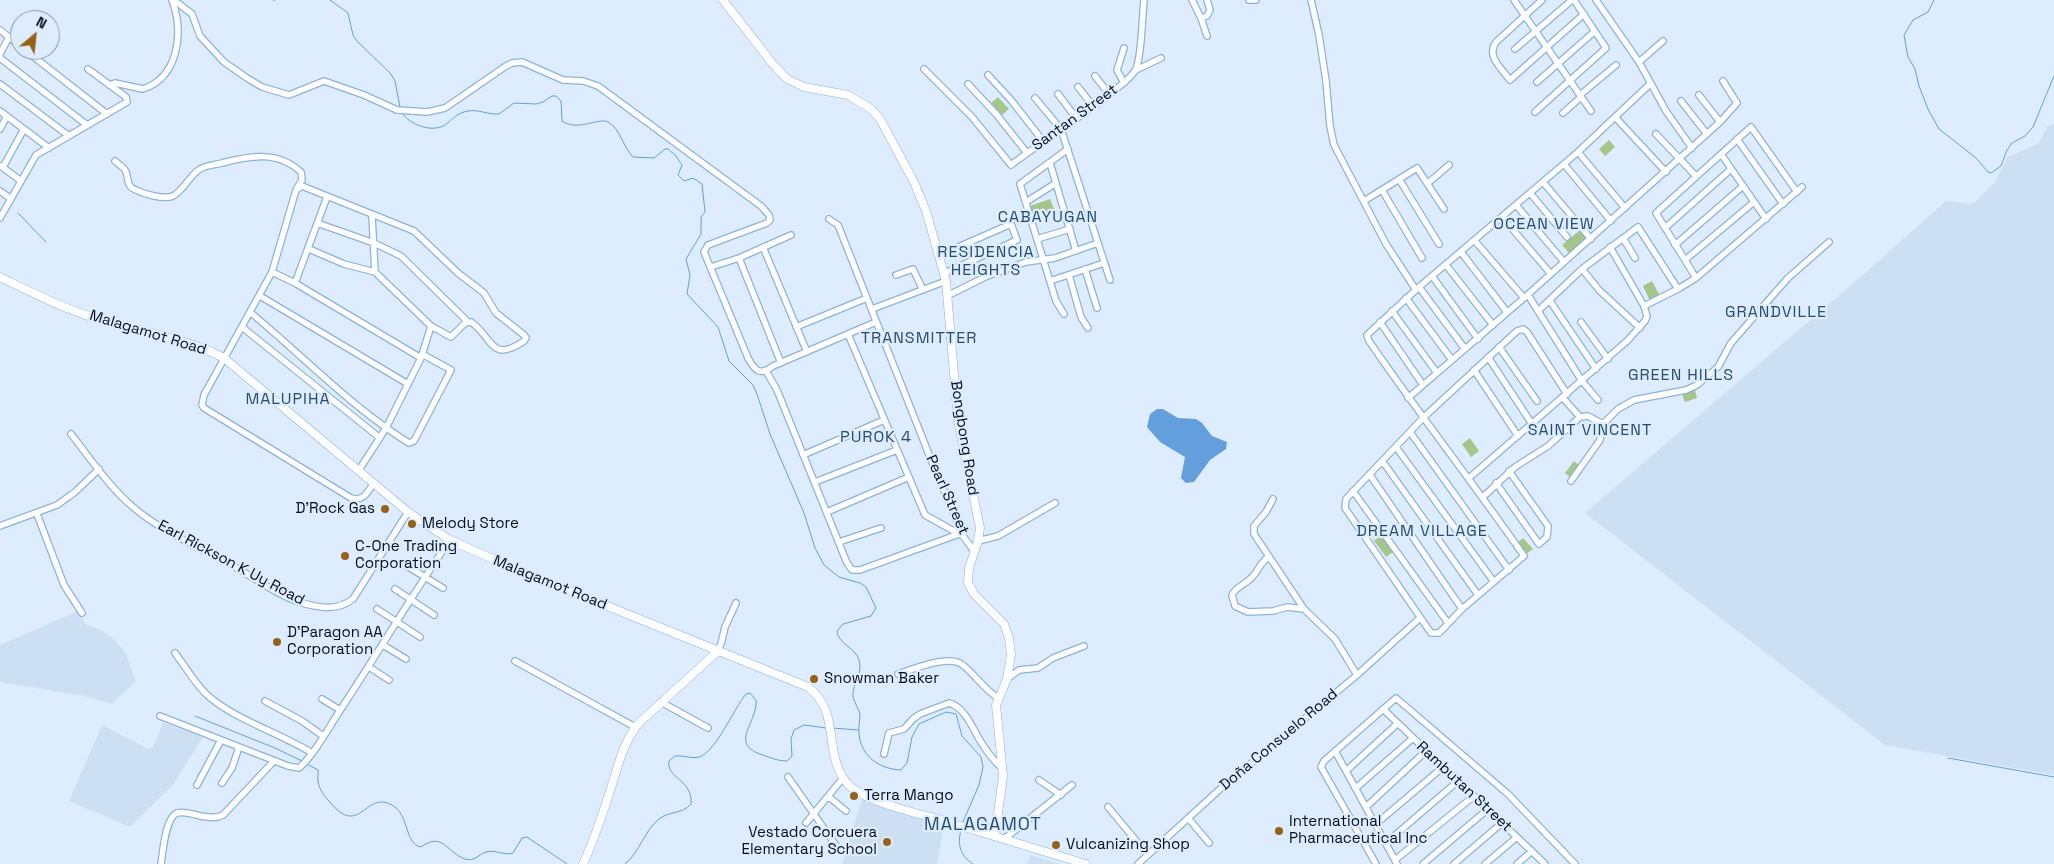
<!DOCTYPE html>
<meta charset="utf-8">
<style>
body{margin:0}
#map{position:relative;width:2054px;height:864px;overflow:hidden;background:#ddedff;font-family:"Space Grotesk",sans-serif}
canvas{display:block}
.north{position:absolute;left:10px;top:10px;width:50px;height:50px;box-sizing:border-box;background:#ddedff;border:1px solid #8593a4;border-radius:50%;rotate:28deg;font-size:14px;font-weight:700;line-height:20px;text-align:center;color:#020d1c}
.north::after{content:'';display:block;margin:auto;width:18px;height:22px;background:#956216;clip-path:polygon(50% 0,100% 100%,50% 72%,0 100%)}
</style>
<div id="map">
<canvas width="2054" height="864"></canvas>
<div class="north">N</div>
</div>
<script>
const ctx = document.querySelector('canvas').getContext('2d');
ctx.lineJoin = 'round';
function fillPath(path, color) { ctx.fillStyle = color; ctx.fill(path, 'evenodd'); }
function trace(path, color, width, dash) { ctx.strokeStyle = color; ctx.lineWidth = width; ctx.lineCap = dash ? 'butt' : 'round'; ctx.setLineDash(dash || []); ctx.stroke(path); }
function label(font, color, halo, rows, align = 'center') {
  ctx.font = font + ' "Space Grotesk",sans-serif'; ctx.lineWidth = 4.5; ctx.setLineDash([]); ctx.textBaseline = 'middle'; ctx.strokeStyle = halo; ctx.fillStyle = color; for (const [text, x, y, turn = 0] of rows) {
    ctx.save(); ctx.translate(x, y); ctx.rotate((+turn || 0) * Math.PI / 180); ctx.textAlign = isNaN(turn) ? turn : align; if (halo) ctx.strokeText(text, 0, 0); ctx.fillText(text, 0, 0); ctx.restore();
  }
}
fillPath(new Path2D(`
 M 2054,123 L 2054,775 L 1885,745 L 1585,513 L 1864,274 L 1946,201 L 1973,204 L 1995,182 L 2008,157 L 2039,143 L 2047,127 Z
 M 78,611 L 85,624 L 101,630 L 115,640 L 126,654 L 136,681 L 112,704 L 84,696 L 0,682 L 0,645 Z
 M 163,723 L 203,737 L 173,785 L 130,827 L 69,801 L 102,725 L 149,749 L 153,747 Z
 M 862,799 L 932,820 L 943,830 L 937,864 L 842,864 Z
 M 1030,855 L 1060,864 L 1027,864 Z`), '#cddff3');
fillPath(new Path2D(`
 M 998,97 L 1009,109 L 1002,115 L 991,103 Z
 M 1609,140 L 1615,147 L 1605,156 L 1599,149 Z
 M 1050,199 L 1054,209 L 1034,216 L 1030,206 Z
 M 1580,230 L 1587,239 L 1570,254 L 1562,245 Z
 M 1652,281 L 1660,296 L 1650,301 L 1643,286 Z
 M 1771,302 L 1782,313 L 1776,318 L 1765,308 Z
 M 1695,390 L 1697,398 L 1685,402 L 1682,395 Z
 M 1470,438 L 1479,451 L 1471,457 L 1462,444 Z
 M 1574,461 L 1580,466 L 1570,477 L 1565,473 Z
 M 1382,535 L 1393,552 L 1386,557 L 1374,541 Z
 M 1523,538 L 1533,549 L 1526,554 L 1517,543 Z`), '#a5c688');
fillPath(new Path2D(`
 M 1157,409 L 1163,409 L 1178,418 L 1196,419 L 1202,423 L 1212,436 L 1227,442 L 1226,449 L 1210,460 L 1194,482 L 1186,483 L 1181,478 L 1185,457 L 1160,442 L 1147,427 L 1150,414 Z`), '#639edd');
trace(new Path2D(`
 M 273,0 L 275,0
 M 330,0 L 348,13 L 353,35 L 357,41 L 391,74 L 395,81 L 400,107
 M 1934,0 L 1928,12 L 1913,20 L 1904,35 L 1908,57 L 1915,69 L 1919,86 L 1928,109 L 1939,129 L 1976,158 L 1988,172 L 1991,173 L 2001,166 L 2007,150 L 2012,143 L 2025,136 L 2033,127 L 2054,76
 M 402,113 C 410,125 432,133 445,125 C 453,119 457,113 468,111 C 478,109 489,115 499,114 L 514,103 L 536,104 L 543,102 L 552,96 L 556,96 L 561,101 L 562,121 C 579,132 598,117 608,122 C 620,128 623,147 633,157 L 654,158 L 665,149 L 668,149 L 676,156 L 682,165 L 678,175 L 684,181 L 693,178 L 702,184 L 705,212 L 701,217 L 701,234 L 686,259 L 690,275 L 687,294 L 718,327 L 729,361 L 753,385 L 757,394 L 770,434 L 804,513 L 815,548 L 824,565 L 839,577 L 860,583 L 866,587 L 876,608 L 871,616 L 843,624 L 837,631 C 838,644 855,647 859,660 C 863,673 854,682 853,693 C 852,701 859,707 860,715 C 860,721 858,727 859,734 C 861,756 879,769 901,770 L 907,763 L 912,737 L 919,724 L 946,712 L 956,714 L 962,736 L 981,757 L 983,767 L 979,785 L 962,824
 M 18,213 L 46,242
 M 195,716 L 275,748 L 302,761
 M 832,728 L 858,730
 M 1948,758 L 2054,777
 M 307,764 L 318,770 C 319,774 317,777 318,781 C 319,789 324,796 329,801 C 361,841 365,786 395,807 C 409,818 405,844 421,847 C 443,831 447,853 465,859 C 475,862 477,855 486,852 C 495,849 504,856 513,853 L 522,838 L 527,837 L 567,864
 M 961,830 C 957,845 960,855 973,864
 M 625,864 C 640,852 644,831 659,819 C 669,811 683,814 691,804 C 693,779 666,779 669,761 L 675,756 C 683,755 691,759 699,757 C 716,752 734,708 746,694 L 750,693 L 756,700 C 758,722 729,743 760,754 C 769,757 777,761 787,761 L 792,756 L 791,739 L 794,730 L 804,725 L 826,728`), '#639edd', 1);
const minor = new Path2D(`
 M 174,0 L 192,14 L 200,36 L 224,62 L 247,78 L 262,87 L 289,95 L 324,81 L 364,95 L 397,110 L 427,112 L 445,108 L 506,66 L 512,63 L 522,62 L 563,80 L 583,81 L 598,86 L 761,206 L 769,215 L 770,220 L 767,223 L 708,245 L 704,252 L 748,358 C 755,371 760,376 773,366 L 876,322
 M 1192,0 L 1201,18 L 1207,36
 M 1249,0 L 1256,0
 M 1311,0 L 1319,35 L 1326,81 L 1330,126 L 1334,145 L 1386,244 L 1416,290
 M 1514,0 L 1591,111
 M 1542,0 L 1496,42 C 1486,56 1501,68 1510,80 L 1584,14
 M 1596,0 L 1639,62 L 1666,111 L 1692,148
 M 1201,18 L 1207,16 L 1210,10 L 1207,0
 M 0,30 L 20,46
 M 1515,49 L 1572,0
 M 25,50 L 107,114
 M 0,54 L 9,37
 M 0,58 L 87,125
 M 1639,62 L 1663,41
 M 924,69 L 972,117 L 1011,165 C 1031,149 1130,85 1136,69 C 1142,54 1142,18 1144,0
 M 1136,70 L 1161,58
 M 988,75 L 1011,100 L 1043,141
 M 1095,76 L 1109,94
 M 1537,82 L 1595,31
 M 1124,83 L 1117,70 L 1124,48
 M 0,84 L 69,136
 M 968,84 L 997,115 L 1027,153
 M 109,85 L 115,83 L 143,89 C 179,77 184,32 172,0
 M 1078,87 L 1093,106
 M 1058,94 L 1076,118
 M 1580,95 L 1616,65
 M 1699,95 L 1720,122
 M 1035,98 L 1061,129 L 1110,280
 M 1681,101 L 1707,134
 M 0,111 L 49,148
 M 1535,112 L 1606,48 L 1574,0
 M 1563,113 L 1581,97
 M 1615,117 L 1666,172
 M 0,129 L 7,116
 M 1656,134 L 1696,176
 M 1737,139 L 1783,204
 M 1578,152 L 1625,208
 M 1721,154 L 1766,219
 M 115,161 C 118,164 124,167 126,172 C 129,180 126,186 136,190 C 144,194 164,200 173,196 C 184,190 189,176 200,169 C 206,165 215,165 222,163 C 250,156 277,150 301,172 L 302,180 L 297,188
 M 1050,163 L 1076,251
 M 1564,164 L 1611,221
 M 1,166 L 21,181
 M 3,167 L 24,129
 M 1399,179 L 1439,244
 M 1543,182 L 1591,239
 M 1428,183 L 1449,165
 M 1382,190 L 1422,258
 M 0,191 L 11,199
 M 1530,193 L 1567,237
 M 1364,201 L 1417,168 L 1444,209
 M 1026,202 L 1056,183
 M 1516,205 L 1564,262
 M 372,216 L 375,272 L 431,326 L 451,337 L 465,323 L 471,322 C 493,337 490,364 524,341 L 526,338 L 524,335 L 496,313 L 484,293 L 458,273 L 414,231 L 302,186 L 296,190 L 272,272 L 204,395 L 202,405 L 204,408 L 351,498 C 364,502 367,492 374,483
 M 1502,217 L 1551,274
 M 0,218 L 36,155 L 127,102 L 126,97 L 88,69
 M 829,219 L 838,225 L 930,457 L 963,536 L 974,551
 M 317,223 L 374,243 L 401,256 L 468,322
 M 1665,228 L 1731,169
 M 1623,238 L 1635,258
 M 1037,239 L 1070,229
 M 1475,241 L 1524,298
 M 1675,245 L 1743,186
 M 763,247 L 807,352
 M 309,249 L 344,264 L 375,272
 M 1461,252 L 1507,312
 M 940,255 L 1011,224 L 1017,240 L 945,273
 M 739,258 L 781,363
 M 1685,260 L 1754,202
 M 1446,265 L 1493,325
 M 711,267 L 739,258 L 791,235
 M 1085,269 L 1097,308
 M 1582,269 L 1599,290 L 1640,328
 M 272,272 L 295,283 L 421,358
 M 896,275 L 913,269 L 923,290
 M 1069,275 L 1081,317 L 1088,328
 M 1432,276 L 1478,339
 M 1696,278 L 1656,213 L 1751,127 L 1797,192
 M 1050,281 L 1104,263
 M 295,283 L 327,197
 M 1419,287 L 1465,349
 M 949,295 L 985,277 L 1026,262 L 1055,258 L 1098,243
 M 1528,295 L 1582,381 L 1598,400
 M 260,296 L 408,384 L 386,428 L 359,470
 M 1406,298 L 1452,360
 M 1550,301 L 1596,369
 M 1644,306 L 1678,289 L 1696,278 L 1802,187
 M 872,309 L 946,281
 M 1392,311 L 1437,373
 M 1538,311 L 1582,269 L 1638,227 L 1678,289
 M 251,313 C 303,356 351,407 409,443 L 414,441 L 451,370 L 422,354
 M 1064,314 L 1056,301 L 1020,184 L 1068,149
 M 1380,322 L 1423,385
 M 1581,322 L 1608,359
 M 242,327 L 380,438
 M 796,327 L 867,298
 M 848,334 L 925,515 L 961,535
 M 1499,347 L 1537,401
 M 1488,357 L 1532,424
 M 1474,370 L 1518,436
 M 766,371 L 777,390 L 847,563 L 852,570 L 860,570 L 959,534
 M 408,384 L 421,358 L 431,326
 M 1567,394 L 1527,332 L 1523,329 L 1517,331 L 1424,417 L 1346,499 L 1345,508 L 1431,633 L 1439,633 L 1462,609 L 1524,556 C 1474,484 1419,414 1369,341 L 1367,335 L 1419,287 L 1578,152 L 1650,84
 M 1408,398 L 1524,298 L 1720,122 L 1737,103 L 1723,81
 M 1563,398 L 1580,417
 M 1410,432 L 1509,570
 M 71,434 C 91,459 109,487 133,507 C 159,530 204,550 235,567 C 256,579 279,596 302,603 C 320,608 338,611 353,599 L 408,512
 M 1396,447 L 1494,582
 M 803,455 L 884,420
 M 1383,462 L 1478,595
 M 1370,475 L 1462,609
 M 1469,478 L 1627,341 L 1645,321 L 1647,316 L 1644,306 L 1610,247
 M 1571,481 L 1600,440 L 1603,424 L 1618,409 L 1634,400 L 1686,390 L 1697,385 L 1718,367 L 1731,343 L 1788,278 L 1829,242
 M 815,482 L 897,450
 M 1496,483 L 1539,544 L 1547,537 L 1548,526 L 1509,471
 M 1353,491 L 1448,623
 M 1483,497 L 1515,467 L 1548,446 L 1580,417 L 1588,416 L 1603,424
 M 1273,499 L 1266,512 L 1254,526 L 1254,534 L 1304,609 L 1335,639 L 1357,675
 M 827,512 L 909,477
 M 37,514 L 64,585 L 82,613
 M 0,526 L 57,505 L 75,492 L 99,469
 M 978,541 L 998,536 L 1055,503
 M 839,542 L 881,528
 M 1269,557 C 1260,562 1259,570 1253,576 C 1247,584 1236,586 1232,595 L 1235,606 L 1248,612 L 1273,611 L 1287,607 L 1304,609
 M 402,563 L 443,588
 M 395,589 L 434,615
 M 377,609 L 420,637
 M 383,645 L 406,659
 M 717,652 L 721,644 L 725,627 L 736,603
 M 175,653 C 185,666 194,682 206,694 C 233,719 280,733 312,753
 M 515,661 L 635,727
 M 369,667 L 389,680
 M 898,674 C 914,669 951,653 964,666 C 976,676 984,689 998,698
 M 1007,679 L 1019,670 L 1038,668 L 1053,658 L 1084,646
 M 322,699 L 340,710
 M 265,701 L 302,721 L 323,736
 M 661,702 L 708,728
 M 1383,709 L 1545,864
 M 160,716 L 288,766 L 299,768 C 314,755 328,729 339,712 C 377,655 411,596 450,540
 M 1335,751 L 1397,864
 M 884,754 L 889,733 L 904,729 L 913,719 L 920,714 L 949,703 C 966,708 972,728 981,742 C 987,752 994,761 1003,769
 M 1346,771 L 1397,724
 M 788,777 L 837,847
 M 1039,780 L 1061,795
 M 222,783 L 232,768 L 239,747
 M 197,785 L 221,740
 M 1356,788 L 1413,738
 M 829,797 L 846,811
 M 1108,807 L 1148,855
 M 1366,807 L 1426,751
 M 1188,818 L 1209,843
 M 806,823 L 843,778
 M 1376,824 L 1443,767
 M 1004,839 L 1072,785
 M 1386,843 L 1458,781
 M 1395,860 L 1474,796
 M 161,864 C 163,852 165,818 177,813 C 184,811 193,814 200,816 C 208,817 216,819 223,815 L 274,761
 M 1138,864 L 1219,790 L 1357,675 L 1420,618
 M 1376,864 L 1321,767 L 1324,761 L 1396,698 L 1508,794 L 1575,864
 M 1423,864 L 1488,809
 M 1454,864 L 1502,823
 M 1485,864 L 1517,837
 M 1517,864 L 1532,851`);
const tertiary = new Path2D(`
 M 723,0 L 772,63 L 787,79 L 804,87 L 848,95 L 871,109 L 880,119 L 914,182 L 926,211 L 946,281 L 958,421 L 980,528 L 978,541 L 969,568 L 968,583 L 974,594 L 1004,624 L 1009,638 L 1011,655 L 1007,679 L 996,705 L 1003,776 L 995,836
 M 0,277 C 31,292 62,308 95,318 C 138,332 184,337 224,358 L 408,512 L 450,540 L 513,568 L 808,687 C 842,713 822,753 847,783 C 861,801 918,813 941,820 C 989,835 1038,849 1086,864
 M 583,864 C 594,840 602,816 610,791 C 618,767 623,740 641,721 L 717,652`);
trace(minor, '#8cb2dd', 8);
trace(tertiary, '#8cb2dd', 9);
trace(minor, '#fff', 5.5);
trace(tertiary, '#fff', 8);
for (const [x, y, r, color] of [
 [385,509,5,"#956216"],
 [412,524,5,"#956216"],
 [345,556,5,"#956216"],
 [277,642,5,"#956216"],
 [814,679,5,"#956216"],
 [854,796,5,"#956216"],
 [1279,831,5,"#956216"],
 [887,842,5,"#956216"],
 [1056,845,5,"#956216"]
]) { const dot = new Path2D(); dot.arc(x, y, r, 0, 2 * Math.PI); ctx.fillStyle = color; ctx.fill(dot); trace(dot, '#ddedff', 2); }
label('15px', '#020d1c', '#ddedff', [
 ["Santan Street",1075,118,-36],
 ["Malagamot Road",148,333,17],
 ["Bongbong Road",964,438,81],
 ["Pearl Street",947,495,66],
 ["Earl Rickson K Uy Road",231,563,28],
 ["Malagamot Road",550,583,22],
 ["Doña Consuelo Road",1279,740,-40],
 ["Rambutan Street",1464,787,43]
]);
label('15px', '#020d1c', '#ddedff', [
 ["D'Rock Gas",375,509,"right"],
 ["Melody Store",422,524],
 ["C-One Trading",355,547],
 ["Corporation",355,564],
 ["D'Paragon AA",287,633],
 ["Corporation",287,650],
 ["Snowman Baker",824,679],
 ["Terra Mango",864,796],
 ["International",1289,822],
 ["Pharmaceutical Inc",1289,839],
 ["Vestado Corcuera",877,833,"right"],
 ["Elementary School",877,850,"right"],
 ["Vulcanizing Shop",1066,845]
], 'left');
ctx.letterSpacing = '1px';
label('16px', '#284c70', '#ddedff', [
 ["CABAYUGAN",1048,218],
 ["OCEAN VIEW",1544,225],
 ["RESIDENCIA",986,253],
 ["HEIGHTS",986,271],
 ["GRANDVILLE",1776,313],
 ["TRANSMITTER",919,339],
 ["GREEN HILLS",1681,376],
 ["MALUPIHA",288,400],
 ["SAINT VINCENT",1590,431],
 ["PUROK 4",876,438],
 ["DREAM VILLAGE",1422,532]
]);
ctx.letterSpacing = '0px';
ctx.letterSpacing = '1px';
label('18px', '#284c70', '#ddedff', [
 ["MALAGAMOT",983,825]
]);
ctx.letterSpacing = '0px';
</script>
